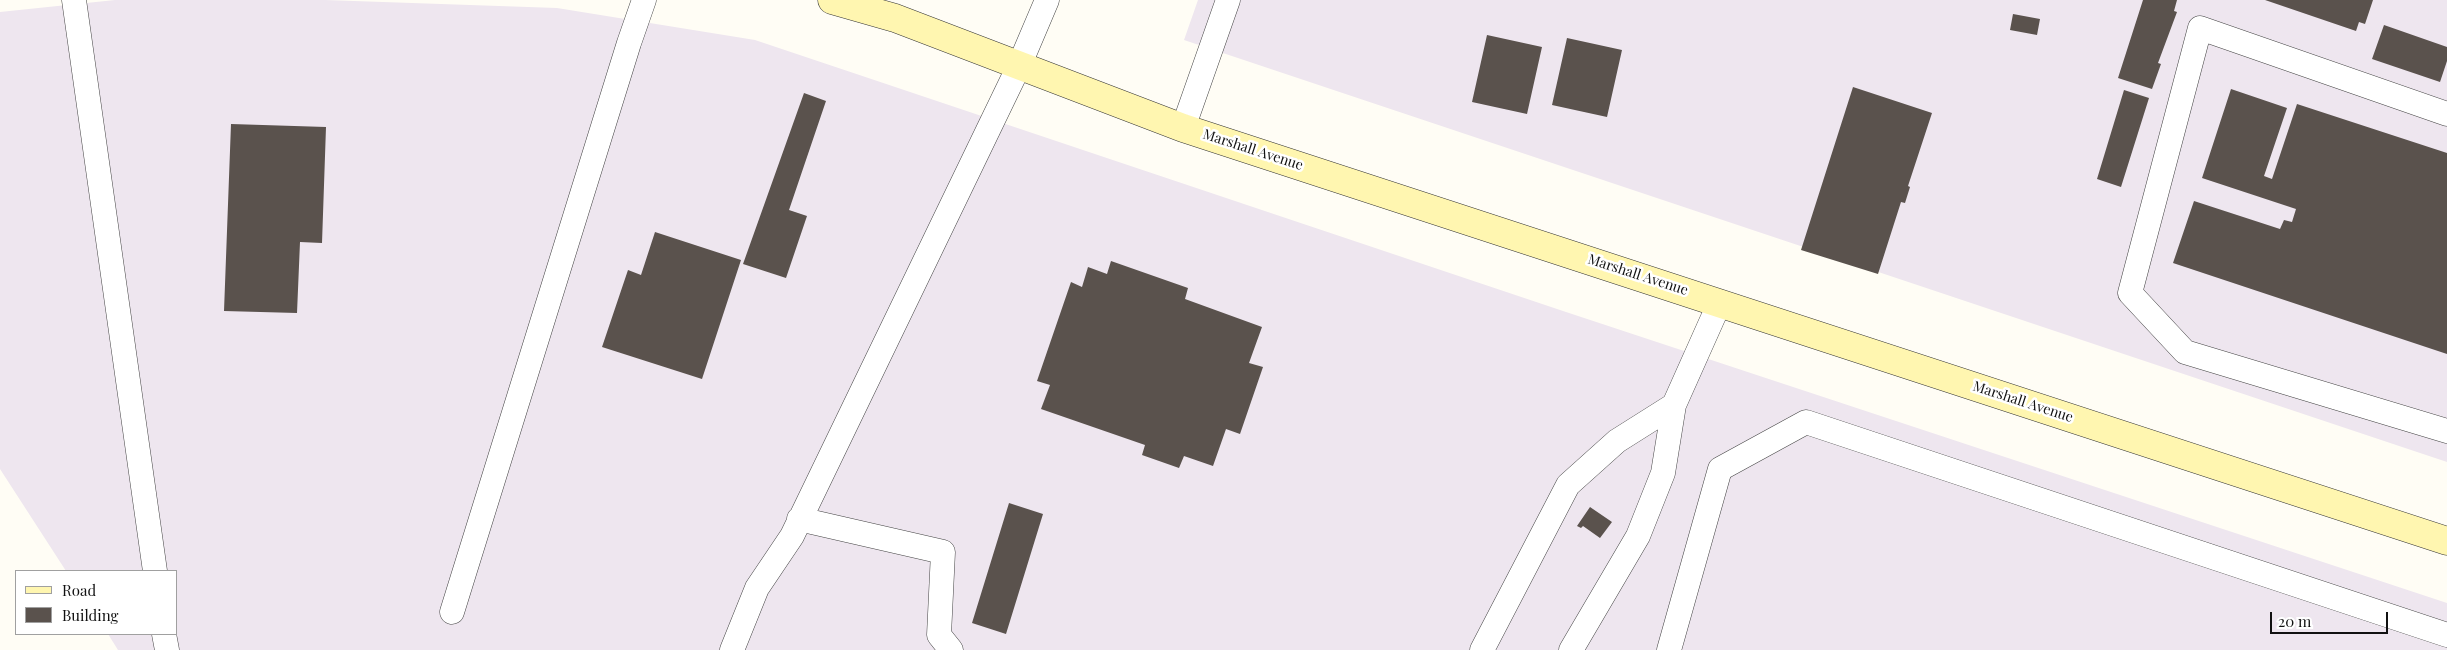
<!DOCTYPE html>
<style>
body{margin:0}
#map{position:relative;width:2447px;height:650px;overflow:hidden;background:#fffdf5;font-family:"Playfair Display",serif}
canvas{display:block}
.legend{position:absolute;left:15px;top:570px;width:162px;height:65px;box-sizing:border-box;background:#fff;border:1px solid #a0a0a0;margin:0;padding:6px 9px;list-style:none;font-size:15px;color:#111}
.legend li{display:flex;align-items:center;gap:10px;height:25px}
.legend b{width:25px;border:1px solid #a0a0a0}
.scale{position:absolute;left:2270px;top:612px;width:118px;height:22px;box-sizing:border-box;border:2px solid #111;border-top:0;padding-left:6px;font-size:15px;line-height:18px;white-space:nowrap;color:#111;-webkit-text-stroke:4px #fff;paint-order:stroke}
</style>
<div id="map">
<canvas width="2447" height="650"></canvas>
<ul class="legend">
<li><b style="height:6px;background:#fff6b0"></b>Road</li>
<li><b style="height:14px;background:#5a524d"></b>Building</li>
</ul>
<div class="scale">20 m</div>
</div>
<script>
const ctx = document.querySelector('canvas').getContext('2d');
ctx.lineJoin = 'round';
function fillPath(path, color) { ctx.fillStyle = color; ctx.fill(path, 'evenodd'); }
function trace(path, color, width, dash) { ctx.strokeStyle = color; ctx.lineWidth = width; ctx.lineCap = dash ? 'butt' : 'round'; ctx.setLineDash(dash || []); ctx.stroke(path); }
function label(font, color, halo, rows, align = 'center') {
  ctx.font = font + ' "Playfair Display",serif'; ctx.lineWidth = 5; ctx.setLineDash([]); ctx.textBaseline = 'middle'; ctx.strokeStyle = halo; ctx.fillStyle = color; for (const [text, x, y, turn = 0] of rows) {
    ctx.save(); ctx.translate(x, y); ctx.rotate((+turn || 0) * Math.PI / 180); ctx.textAlign = isNaN(turn) ? turn : align; if (halo) ctx.strokeText(text, 0, 0); ctx.fillText(text, 0, 0); ctx.restore();
  }
}
fillPath(new Path2D(`
 M 115,0 L 325,0 L 557,8 L 755,40 L 1566,312 L 2447,603 L 2447,650 L 118,650 L 108,634 L 176,634 L 176,571 L 66,571 L 0,469 L 0,12 Z
 M 1198,0 L 2447,0 L 2447,462 L 1184,40 Z`), '#eee6ef');
fillPath(new Path2D(`
 M 2143,0 L 2177,0 L 2174,11 L 2177,12 L 2158,63 L 2161,64 L 2152,89 L 2118,78 Z
 M 2265,0 L 2373,0 L 2365,24 L 2359,22 L 2356,31 Z
 M 2013,14 L 2040,19 L 2037,35 L 2010,30 Z
 M 2384,25 L 2447,47 L 2447,61 L 2440,82 L 2372,59 Z
 M 1487,35 L 1542,47 L 1527,114 L 1472,102 Z
 M 1567,38 L 1622,50 L 1607,117 L 1552,105 Z
 M 1853,87 L 1932,113 L 1908,186 L 1910,187 L 1905,203 L 1901,202 L 1878,274 L 1801,250 Z
 M 2231,89 L 2287,108 L 2264,176 L 2272,179 L 2297,104 L 2447,153 L 2447,354 L 2173,263 L 2194,201 L 2280,229 L 2284,220 L 2292,222 L 2296,209 L 2202,178 Z
 M 2124,90 L 2149,98 L 2121,187 L 2097,179 Z
 M 804,93 L 826,101 L 789,210 L 807,216 L 786,278 L 743,264 Z
 M 231,124 L 326,127 L 322,243 L 300,242 L 297,313 L 224,311 Z
 M 655,232 L 741,260 L 702,379 L 602,347 L 628,270 L 641,275 Z
 M 1111,261 L 1188,288 L 1185,299 L 1262,327 L 1249,363 L 1263,367 L 1240,434 L 1226,429 L 1213,466 L 1184,456 L 1179,468 L 1142,455 L 1145,445 L 1041,409 L 1050,385 L 1037,381 L 1071,282 L 1082,287 L 1088,267 L 1107,274 Z
 M 1009,503 L 1043,514 L 1006,634 L 972,623 Z
 M 1590,507 L 1612,522 L 1600,538 L 1583,526 L 1581,528 L 1577,526 Z`), '#5a524d');
const lane = new Path2D(`
 M 74,0 L 155,571
 M 2447,114 L 2200,28 L 2130,293 L 2185,352 L 2447,431
 M 1183,128 L 1228,0
 M 799,519 L 943,552 L 939,635 L 951,650
 M 452,612 L 629,43 L 644,0
 M 164,634 L 167,650
 M 732,650 L 757,588 L 792,536 L 1019,66 L 1047,0
 M 1482,650 L 1568,485 L 1617,441 L 1674,405
 M 1571,650 L 1638,536 L 1663,473 L 1674,405 L 1720,302
 M 1669,650 L 1720,469 L 1806,422 L 2447,635`);
const secondary = new Path2D(`
 M 832,0 L 895,18 L 1183,128 L 2447,541`);
trace(lane, '#444', 25);
trace(secondary, '#333', 29);
trace(lane, '#fff', 24);
trace(secondary, '#fff6b0', 28);
label('14px', '#111', '#fff', [
 ["Marshall Avenue",1253,150,18],
 ["Marshall Avenue",1638,275,18],
 ["Marshall Avenue",2023,402,18]
]);
</script>
